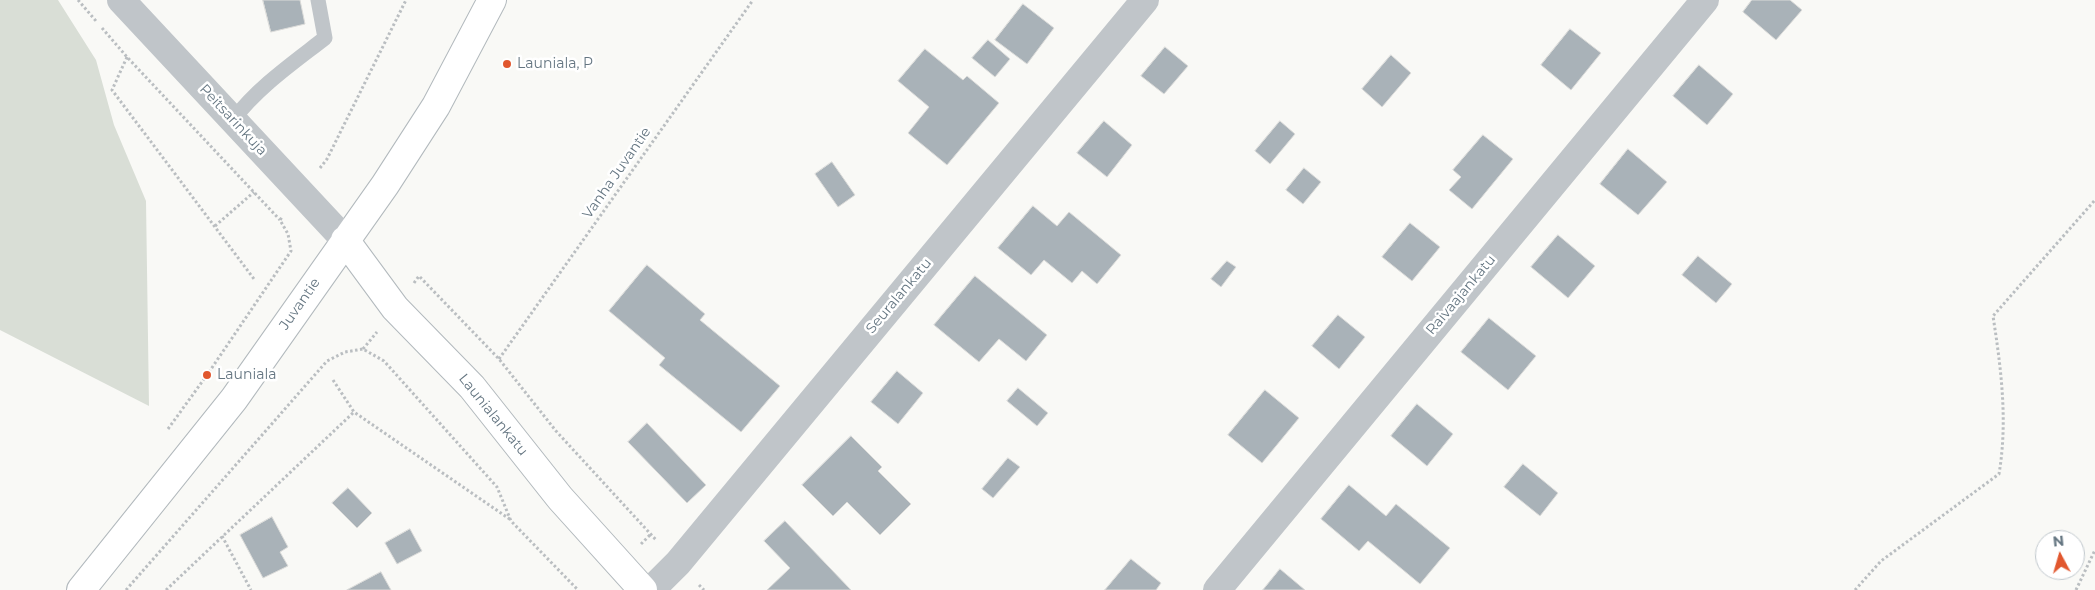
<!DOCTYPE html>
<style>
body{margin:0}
#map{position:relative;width:2095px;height:590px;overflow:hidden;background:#f9f9f6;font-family:Montserrat,sans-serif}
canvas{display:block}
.north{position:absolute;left:2035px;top:530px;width:50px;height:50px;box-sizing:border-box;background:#fff;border:1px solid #c1c8cd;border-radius:50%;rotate:354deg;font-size:14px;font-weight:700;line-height:20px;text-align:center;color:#647581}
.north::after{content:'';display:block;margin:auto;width:18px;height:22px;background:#e1572e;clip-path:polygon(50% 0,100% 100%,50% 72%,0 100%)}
</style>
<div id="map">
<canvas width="2095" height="590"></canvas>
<div class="north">N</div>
</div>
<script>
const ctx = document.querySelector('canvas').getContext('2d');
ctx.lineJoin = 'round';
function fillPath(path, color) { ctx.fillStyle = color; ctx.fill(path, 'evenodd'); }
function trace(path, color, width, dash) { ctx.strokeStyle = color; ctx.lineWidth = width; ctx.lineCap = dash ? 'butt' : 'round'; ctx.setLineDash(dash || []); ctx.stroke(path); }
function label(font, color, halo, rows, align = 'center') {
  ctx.font = font + ' Montserrat,sans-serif'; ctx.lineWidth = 5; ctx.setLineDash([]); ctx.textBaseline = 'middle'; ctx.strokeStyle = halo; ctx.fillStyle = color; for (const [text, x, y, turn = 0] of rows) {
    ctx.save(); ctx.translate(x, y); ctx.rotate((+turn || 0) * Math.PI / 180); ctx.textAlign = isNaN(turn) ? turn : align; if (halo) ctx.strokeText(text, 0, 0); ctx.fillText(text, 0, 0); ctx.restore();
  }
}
fillPath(new Path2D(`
 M 0,0 L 58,0 L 96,60 L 114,125 L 146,201 L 149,406 L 0,330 Z`), '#d9ded6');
const building = new Path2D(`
 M 263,0 L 300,0 L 305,24 L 271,32 Z
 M 1752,0 L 1790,0 L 1802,10 L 1776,40 L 1743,12 Z
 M 1023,4 L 1054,28 L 1027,64 L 995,40 Z
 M 1570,29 L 1601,53 L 1571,90 L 1541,65 Z
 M 988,40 L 1010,59 L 995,77 L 972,58 Z
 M 1165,47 L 1188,66 L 1164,94 L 1141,76 Z
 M 925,49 L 963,80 L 967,76 L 999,103 L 947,165 L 908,133 L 929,107 L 898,81 Z
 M 1391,55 L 1411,73 L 1382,107 L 1362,89 Z
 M 1699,65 L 1733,94 L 1707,125 L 1673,96 Z
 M 1104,121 L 1132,145 L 1107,177 L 1077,153 Z
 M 1280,121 L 1295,134 L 1270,164 L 1255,151 Z
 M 1483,135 L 1513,159 L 1472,209 L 1449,190 L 1461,177 L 1453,170 Z
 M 1628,149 L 1667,182 L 1638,215 L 1600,184 Z
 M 832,162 L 855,195 L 838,207 L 815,174 Z
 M 1304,168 L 1321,182 L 1303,204 L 1286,190 Z
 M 1033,206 L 1057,226 L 1069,212 L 1121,255 L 1097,284 L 1082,271 L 1072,283 L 1044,260 L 1031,275 L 998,248 Z
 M 1410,223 L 1440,247 L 1412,281 L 1382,257 Z
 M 1558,235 L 1595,266 L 1568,298 L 1531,267 Z
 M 1698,256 L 1732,284 L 1716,303 L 1682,275 Z
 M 1227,261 L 1236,267 L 1221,287 L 1211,279 Z
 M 647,265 L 705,314 L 700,320 L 780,386 L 741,432 L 659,365 L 665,358 L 609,311 Z
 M 975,276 L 1047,335 L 1026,361 L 999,339 L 979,362 L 934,325 Z
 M 1338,315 L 1365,337 L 1339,369 L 1312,346 Z
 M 1489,318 L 1536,356 L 1508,390 L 1461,352 Z
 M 897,371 L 923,393 L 898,424 L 871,402 Z
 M 1018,388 L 1048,413 L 1037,426 L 1007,401 Z
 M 1265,390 L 1299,418 L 1262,463 L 1228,435 Z
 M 1417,404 L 1453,434 L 1427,466 L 1391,436 Z
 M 647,423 L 706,485 L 687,503 L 628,442 Z
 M 851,436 L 882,467 L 878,471 L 911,504 L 880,535 L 847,502 L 833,516 L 802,485 Z
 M 1008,458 L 1020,467 L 993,498 L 982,489 Z
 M 1523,464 L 1558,493 L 1540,516 L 1504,487 Z
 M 1349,485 L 1386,516 L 1396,504 L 1450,548 L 1420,584 L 1368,541 L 1359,551 L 1321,519 Z
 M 348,488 L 372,513 L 357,528 L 332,503 Z
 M 272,517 L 288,547 L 280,552 L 288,566 L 263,578 L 240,535 Z
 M 785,521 L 851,590 L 767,590 L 790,568 L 764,541 Z
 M 410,529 L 422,551 L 397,564 L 385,543 Z
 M 1131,559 L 1161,583 L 1156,590 L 1105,590 Z
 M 1280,569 L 1305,590 L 1263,590 Z
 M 381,572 L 391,590 L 347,590 Z`);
fillPath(building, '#a9b2b8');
trace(building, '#dbdbd9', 1);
const secondary = new Path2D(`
 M 345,240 L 395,308 L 472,387 L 560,498 L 643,590
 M 81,590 L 234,399 L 385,185 L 436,106 L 492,0`);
trace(secondary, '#b2b9bd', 30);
trace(new Path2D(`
 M 78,0 L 96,21
 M 102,28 L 127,57 L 280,220
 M 127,57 L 112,90 L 254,279
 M 320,168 L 327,159 L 406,0
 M 215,226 L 254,192
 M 414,283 L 419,276 L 499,359 L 556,431 L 657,541
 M 363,349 L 377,332
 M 499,359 L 753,0
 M 333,380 L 354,412 L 511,520
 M 168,429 L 207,375 L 291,251 L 288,234 L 280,220 L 282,217
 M 222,536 L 251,590
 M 641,544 L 651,534
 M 699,585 L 704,590
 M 126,590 L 327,361 L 345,352 L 363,349 L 384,361 L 497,487 L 511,521 L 578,590
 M 166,590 L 354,412
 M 1855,590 L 1881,561 L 1999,474 C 2008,421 2001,368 1993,316 L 2095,200
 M 2076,590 L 2095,550`), '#babec1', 3, [2.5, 2.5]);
trace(new Path2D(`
 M 233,120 C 258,87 293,63 325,38 L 318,0`), '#c0c5c9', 15);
trace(new Path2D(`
 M 121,0 L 345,240
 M 651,590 L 678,563 L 1145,0
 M 1217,590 L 1705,0`), '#c0c5c9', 28);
trace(secondary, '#fff', 28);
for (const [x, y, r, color] of [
 [507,64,5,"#e1572e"],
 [207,375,5,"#e1572e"]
]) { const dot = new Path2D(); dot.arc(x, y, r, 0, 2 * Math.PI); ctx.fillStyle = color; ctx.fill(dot); trace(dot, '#fff', 2); }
label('14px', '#647581', '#fff', [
 ["Launiala, P",517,64],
 ["Launiala",217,375]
], 'left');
label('14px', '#647581', '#fff', [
 ["Peitsarinkuja",233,120,47],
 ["Vanha Juvantie",617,173,-55],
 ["Raivaajankatu",1461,295,-50],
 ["Seuralankatu",899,296,-50],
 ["Juvantie",300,304,-55],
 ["Launialankatu",493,415,51]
]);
</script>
